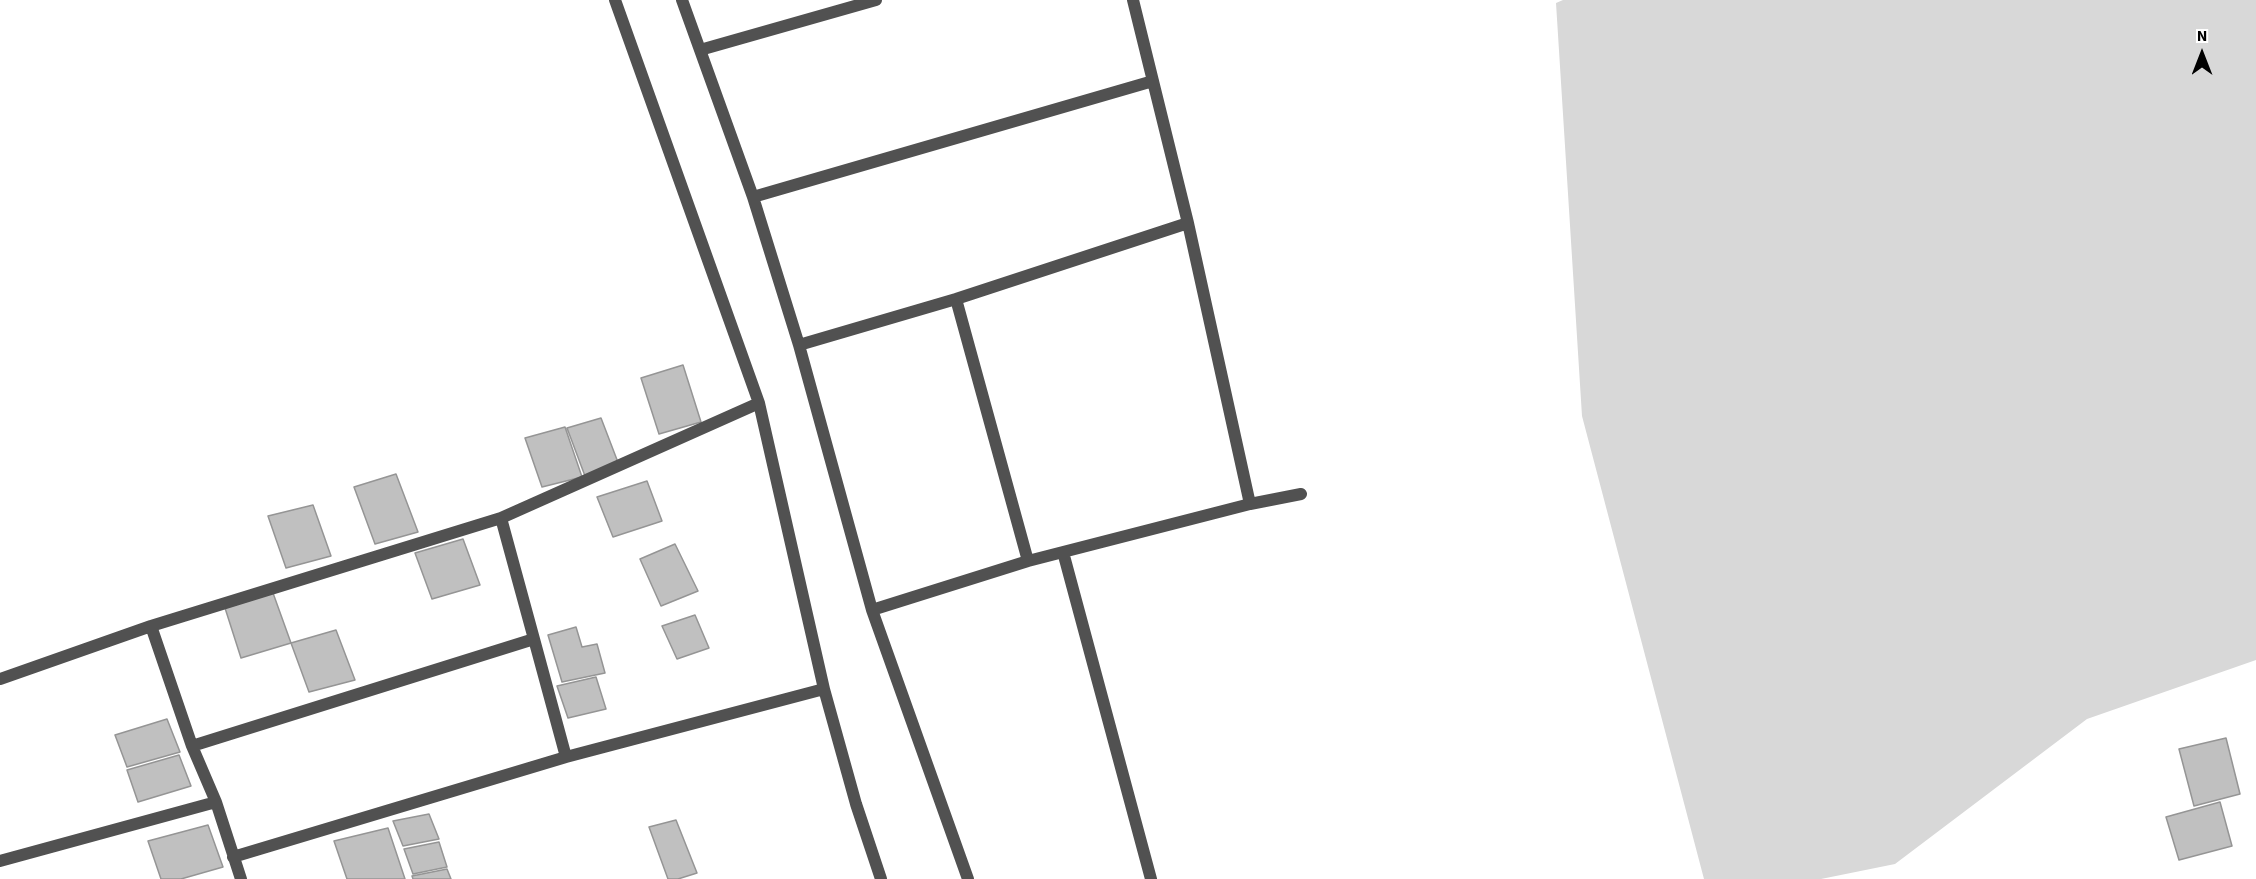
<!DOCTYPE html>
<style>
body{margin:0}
#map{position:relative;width:2256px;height:879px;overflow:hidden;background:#fff;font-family:"Source Sans 3",sans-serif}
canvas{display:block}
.north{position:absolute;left:2172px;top:24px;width:60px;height:60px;-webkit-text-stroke:4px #fff;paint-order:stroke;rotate:0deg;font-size:16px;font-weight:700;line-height:24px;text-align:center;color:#000}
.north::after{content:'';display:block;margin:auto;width:21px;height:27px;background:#000;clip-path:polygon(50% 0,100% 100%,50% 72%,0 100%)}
</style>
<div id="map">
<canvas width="2256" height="879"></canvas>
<div class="north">N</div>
</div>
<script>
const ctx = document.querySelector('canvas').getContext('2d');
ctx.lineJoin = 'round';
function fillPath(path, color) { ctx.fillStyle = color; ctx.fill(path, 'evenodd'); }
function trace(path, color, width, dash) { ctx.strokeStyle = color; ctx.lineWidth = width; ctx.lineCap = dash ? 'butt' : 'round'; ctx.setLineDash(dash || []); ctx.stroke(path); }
fillPath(new Path2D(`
 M 1563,0 L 2256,0 L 2256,660 L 2087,719 L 1895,864 L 1821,879 L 1704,879 L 1582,416 L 1556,3 Z`), '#d8d8d8');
const building = new Path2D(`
 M 683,365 L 701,422 L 659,434 L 641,378 Z
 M 601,418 L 619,465 L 585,476 L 567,428 Z
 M 565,427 L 582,477 L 542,487 L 525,438 Z
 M 396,474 L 418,532 L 375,544 L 354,487 Z
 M 647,481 L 662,521 L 613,537 L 597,497 Z
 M 313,505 L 331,556 L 286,568 L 268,516 Z
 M 463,539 L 480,585 L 432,599 L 415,553 Z
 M 675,544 L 698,591 L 661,606 L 640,559 Z
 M 273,593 L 291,643 L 241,658 L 225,608 Z
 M 695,615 L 709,648 L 677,659 L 662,626 Z
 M 576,627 L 582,647 L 597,644 L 605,673 L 562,682 L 548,635 Z
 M 336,630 L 355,680 L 309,692 L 291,643 Z
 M 596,677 L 606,709 L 568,718 L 557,686 Z
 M 167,719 L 180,752 L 127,767 L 115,735 Z
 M 2226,738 L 2240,794 L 2194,806 L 2179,749 Z
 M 179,755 L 191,786 L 138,802 L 127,770 Z
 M 2220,802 L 2232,846 L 2179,860 L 2166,817 Z
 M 429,814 L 439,839 L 403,846 L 393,821 Z
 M 676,820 L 697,873 L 678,879 L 668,879 L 649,827 Z
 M 208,825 L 223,867 L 181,879 L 161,879 L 148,841 Z
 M 388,828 L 405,879 L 347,879 L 334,841 Z
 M 439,842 L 447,867 L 413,874 L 404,849 Z
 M 447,869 L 451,879 L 413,879 L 412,876 Z`);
fillPath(building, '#c0c0c0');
trace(building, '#959595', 1.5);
trace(new Path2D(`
 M 615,0 L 759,403 L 824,689 L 856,804 L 881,879
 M 682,0 L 753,197 L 799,345 L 872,610 L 968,879
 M 1133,0 L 1188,223 L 1250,504
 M 700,50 L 876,0
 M 753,197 L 1153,81
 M 956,299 L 1028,561
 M 799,345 L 956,299 L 1188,223
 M 501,518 L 534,639
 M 1063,552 L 1151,879
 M 872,610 L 1028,561 L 1250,504 L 1301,494
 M 0,679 L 151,626
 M 192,746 L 534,639 L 566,757
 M 233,857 L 566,757 L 824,689
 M 0,861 L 216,802
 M 241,879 L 216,802 L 192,746 L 151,626 L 501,518 L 759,403`), '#515151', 12);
</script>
